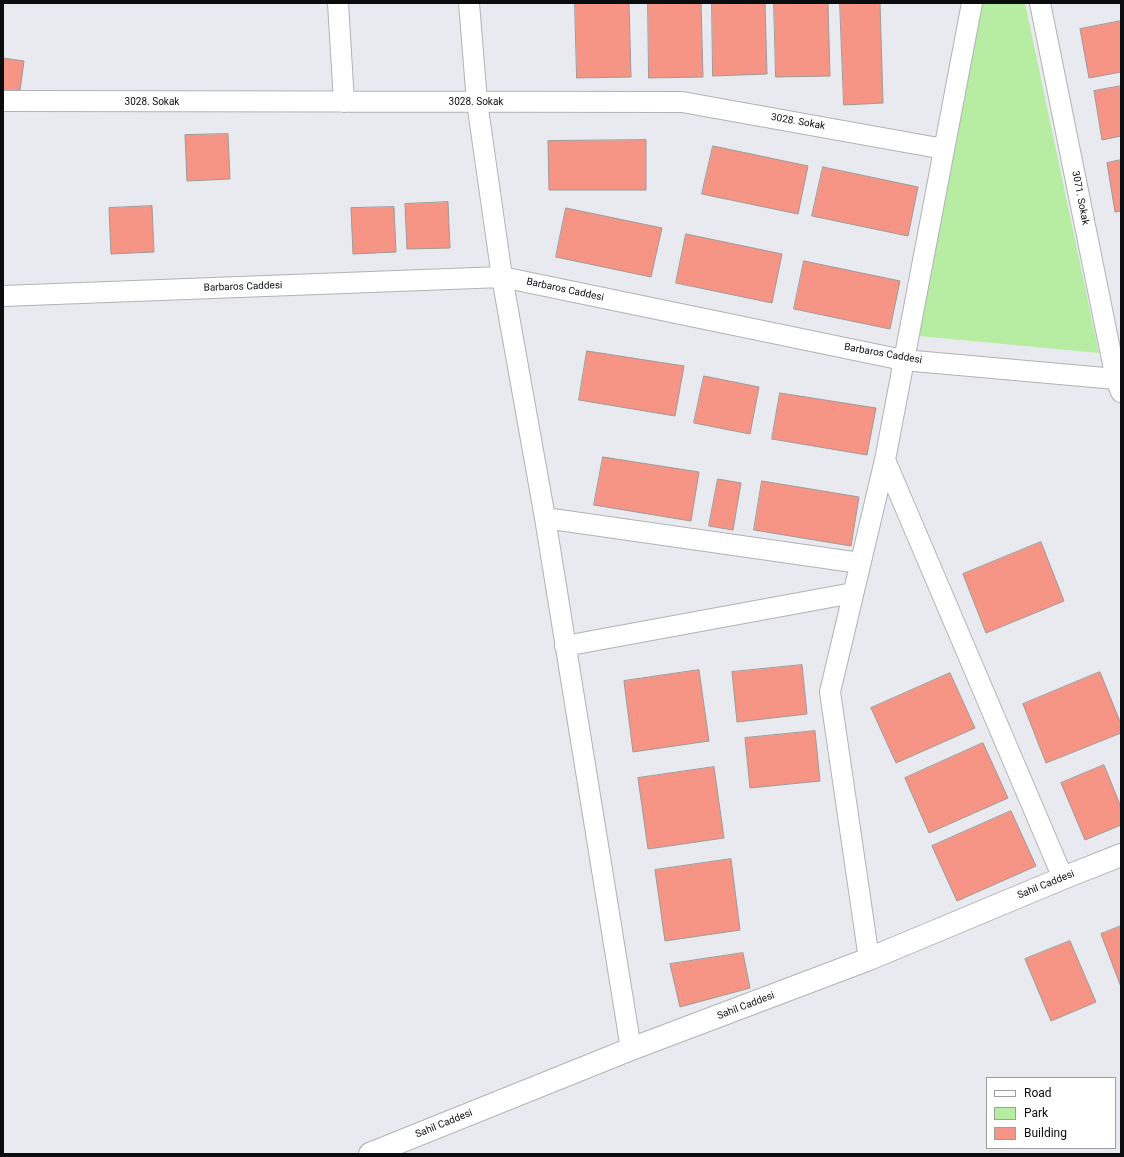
<!DOCTYPE html>
<style>
body{margin:0}
#map{position:relative;width:1124px;height:1157px;overflow:hidden;background:#e9eaef;font-family:Roboto,sans-serif}
canvas{display:block}
.frame{position:absolute;inset:0;border:4px solid #0b0c0e;pointer-events:none}
.legend{position:absolute;left:986px;top:1077px;width:130px;height:72px;box-sizing:border-box;background:#fff;border:1px solid #9d9e9f;margin:0;padding:5px 7px;list-style:none;font-size:12px;color:#0b0c0e}
.legend li{display:flex;align-items:center;gap:8px;height:20px}
.legend b{width:20px;border:1px solid #9d9e9f}
</style>
<div id="map">
<canvas width="1124" height="1157"></canvas>
<div class="frame"></div>
<ul class="legend">
<li><b style="height:5px;background:#fff"></b>Road</li>
<li><b style="height:11px;background:#b7eda2"></b>Park</li>
<li><b style="height:11px;background:#f69585"></b>Building</li>
</ul>
</div>
<script>
const ctx = document.querySelector('canvas').getContext('2d');
ctx.lineJoin = 'round';
function fillPath(path, color) { ctx.fillStyle = color; ctx.fill(path, 'evenodd'); }
function trace(path, color, width, dash) { ctx.strokeStyle = color; ctx.lineWidth = width; ctx.lineCap = dash ? 'butt' : 'round'; ctx.setLineDash(dash || []); ctx.stroke(path); }
function label(font, color, halo, rows, align = 'center') {
  ctx.font = font + ' Roboto,sans-serif'; ctx.lineWidth = 4; ctx.setLineDash([]); ctx.textBaseline = 'middle'; ctx.strokeStyle = halo; ctx.fillStyle = color; for (const [text, x, y, turn = 0] of rows) {
    ctx.save(); ctx.translate(x, y); ctx.rotate((+turn || 0) * Math.PI / 180); ctx.textAlign = isNaN(turn) ? turn : align; if (halo) ctx.strokeText(text, 0, 0); ctx.fillText(text, 0, 0); ctx.restore();
  }
}
fillPath(new Path2D(`
 M 976,3 L 1025,3 L 1099,353 L 919,336 Z`), '#b7eda2');
const building = new Path2D(`
 M 575,3 L 629,3 L 631,77 L 577,78 Z
 M 648,3 L 701,3 L 703,77 L 649,78 Z
 M 712,3 L 765,3 L 767,74 L 713,76 Z
 M 774,3 L 828,3 L 830,76 L 776,77 Z
 M 840,3 L 880,3 L 883,103 L 844,105 Z
 M 1121,21 L 1121,72 L 1089,78 L 1080,29 Z
 M 3,58 L 24,61 L 19,98 L 3,95 Z
 M 1121,86 L 1121,136 L 1102,140 L 1094,91 Z
 M 228,134 L 230,179 L 187,181 L 185,135 Z
 M 646,140 L 646,190 L 549,190 L 548,141 Z
 M 713,146 L 808,166 L 798,214 L 702,194 Z
 M 1121,160 L 1121,211 L 1115,212 L 1107,163 Z
 M 823,167 L 918,187 L 908,236 L 812,216 Z
 M 448,202 L 450,248 L 407,249 L 405,204 Z
 M 152,206 L 154,252 L 111,254 L 109,208 Z
 M 394,207 L 396,252 L 353,254 L 351,208 Z
 M 566,208 L 662,228 L 651,277 L 556,257 Z
 M 686,234 L 782,254 L 772,303 L 676,283 Z
 M 804,261 L 900,281 L 890,329 L 794,309 Z
 M 587,351 L 684,366 L 675,416 L 579,400 Z
 M 704,376 L 759,387 L 750,434 L 694,423 Z
 M 780,393 L 876,408 L 867,455 L 772,439 Z
 M 603,457 L 699,472 L 691,521 L 594,505 Z
 M 718,479 L 741,483 L 733,530 L 709,526 Z
 M 762,481 L 859,497 L 851,546 L 754,530 Z
 M 1041,542 L 1064,601 L 986,633 L 963,574 Z
 M 802,665 L 807,714 L 737,722 L 732,672 Z
 M 699,670 L 709,741 L 633,752 L 624,681 Z
 M 1100,672 L 1121,724 L 1121,733 L 1046,763 L 1023,704 Z
 M 950,673 L 975,728 L 896,763 L 871,708 Z
 M 815,731 L 820,781 L 750,788 L 745,738 Z
 M 983,743 L 1008,798 L 929,833 L 905,778 Z
 M 1104,765 L 1121,807 L 1121,825 L 1085,840 L 1061,783 Z
 M 714,767 L 724,838 L 648,849 L 638,778 Z
 M 1011,811 L 1036,866 L 957,901 L 932,846 Z
 M 731,859 L 740,930 L 665,941 L 655,870 Z
 M 1121,926 L 1121,987 L 1101,934 Z
 M 1070,941 L 1096,1002 L 1051,1021 L 1025,959 Z
 M 743,953 L 750,988 L 680,1007 L 670,964 Z`);
fillPath(building, '#f69585');
trace(building, '#9f9997', 1);
const minor = new Path2D(`
 M 338,3 L 344,102
 M 469,3 L 477,102 L 502,277 L 545,518 L 631,1049
 M 1040,3 L 1116,379 L 1121,392
 M 3,101 L 682,102 L 944,149
 M 3,296 L 502,277 L 903,360 L 1116,379 L 1121,377
 M 885,460 L 1063,878
 M 545,518 L 860,563
 M 565,646 L 853,593
 M 869,959 L 830,692 L 885,460 L 972,3`);
const tertiary = new Path2D(`
 M 370,1154 L 631,1049 L 869,959 L 1063,878 L 1121,855`);
trace(minor, '#b1b2b7', 22);
trace(tertiary, '#b1b2b7', 24);
trace(minor, '#fff', 20);
trace(tertiary, '#fff', 22);
label('10px', '#0b0c0e', '#fff', [
 ["3028. Sokak",152,102],
 ["3028. Sokak",476,102],
 ["3028. Sokak",798,122,10],
 ["3071. Sokak",1080,198,79],
 ["Barbaros Caddesi",243,287,-2],
 ["Barbaros Caddesi",565,290,12],
 ["Barbaros Caddesi",883,354,10],
 ["Sahil Caddesi",1046,885,-22],
 ["Sahil Caddesi",746,1006,-21],
 ["Sahil Caddesi",444,1124,-22]
]);
</script>
